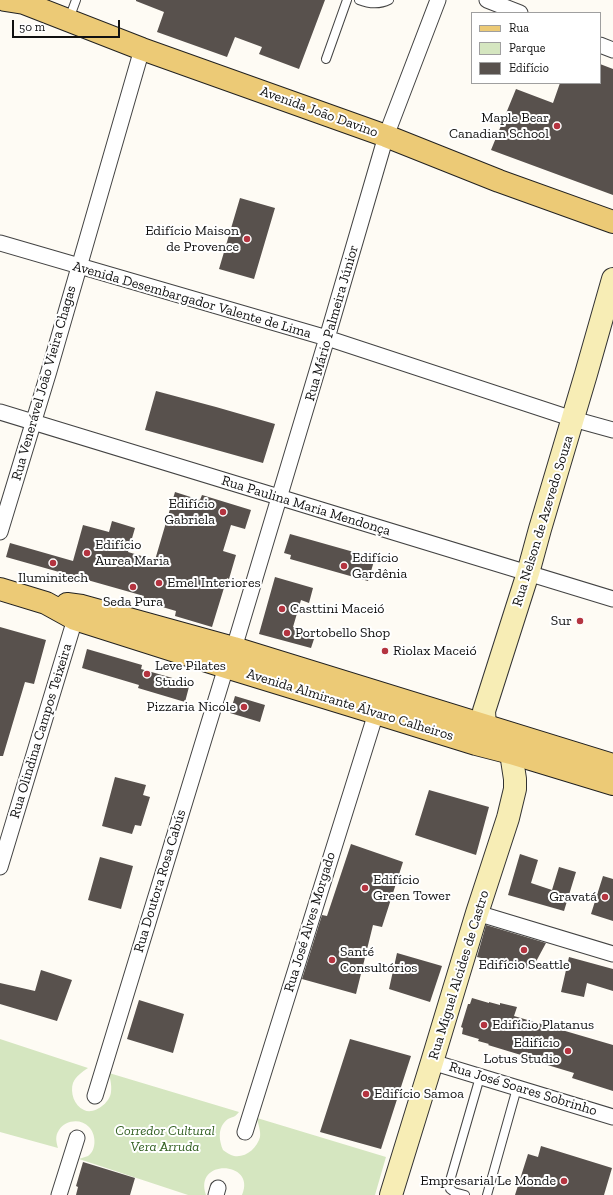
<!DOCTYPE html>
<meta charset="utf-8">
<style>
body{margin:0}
#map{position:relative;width:613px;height:1195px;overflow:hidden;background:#fefbf4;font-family:"Zilla Slab",serif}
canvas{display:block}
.legend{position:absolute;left:471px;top:12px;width:130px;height:72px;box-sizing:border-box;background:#fff;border:1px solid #9f9f9f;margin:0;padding:5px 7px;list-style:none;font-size:12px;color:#101010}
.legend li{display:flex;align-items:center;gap:8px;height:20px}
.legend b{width:20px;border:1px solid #9f9f9f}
.scale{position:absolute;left:12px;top:20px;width:108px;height:18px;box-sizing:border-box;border:2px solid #101010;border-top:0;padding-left:5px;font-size:12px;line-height:14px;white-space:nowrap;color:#101010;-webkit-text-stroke:3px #fff;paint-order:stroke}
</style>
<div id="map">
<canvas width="613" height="1195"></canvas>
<ul class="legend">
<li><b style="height:5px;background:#ecca76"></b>Rua</li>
<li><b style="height:11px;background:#d5e6c0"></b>Parque</li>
<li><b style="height:11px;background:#58514d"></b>Edifício</li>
</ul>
<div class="scale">50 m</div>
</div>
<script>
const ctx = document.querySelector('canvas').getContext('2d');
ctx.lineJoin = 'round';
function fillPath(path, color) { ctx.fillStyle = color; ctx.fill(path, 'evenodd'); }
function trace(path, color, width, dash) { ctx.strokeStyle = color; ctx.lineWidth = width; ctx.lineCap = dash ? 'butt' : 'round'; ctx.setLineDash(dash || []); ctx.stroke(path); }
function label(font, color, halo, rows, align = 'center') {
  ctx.font = font + ' "Zilla Slab",serif'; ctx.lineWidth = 4; ctx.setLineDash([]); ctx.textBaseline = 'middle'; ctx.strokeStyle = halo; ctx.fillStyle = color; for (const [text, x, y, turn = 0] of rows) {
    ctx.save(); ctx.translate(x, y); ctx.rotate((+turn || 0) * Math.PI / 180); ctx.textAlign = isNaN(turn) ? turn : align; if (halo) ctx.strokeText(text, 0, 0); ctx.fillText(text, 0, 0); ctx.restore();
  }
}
fillPath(new Path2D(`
 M 0,1039 L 88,1068 C 82,1072 76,1076 73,1083 C 70,1092 74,1106 84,1110 C 94,1115 110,1103 111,1092 C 112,1085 110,1079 109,1073 L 239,1112 C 233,1119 233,1116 228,1119 C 217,1127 219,1140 223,1150 C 226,1152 230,1155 234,1156 C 246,1158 257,1148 260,1137 C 261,1131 258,1124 257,1118 L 386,1157 L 375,1195 L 242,1195 C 257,1161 193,1158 206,1195 L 188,1195 L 79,1159 C 82,1158 85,1157 88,1156 C 97,1150 96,1134 89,1127 C 81,1118 65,1120 59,1130 C 55,1136 56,1141 58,1148 L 0,1132 Z`), '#d5e6c0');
fillPath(new Path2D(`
 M 136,0 L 325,0 L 299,69 L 259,54 L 262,47 L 235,37 L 227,57 L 157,32 L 164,12 L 136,1 Z
 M 600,64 L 613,69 L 613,195 L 491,150 L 516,89 L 553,103 L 560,83 L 600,83 Z
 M 240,198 L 275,208 L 254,279 L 219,269 Z
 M 156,391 L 216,407 L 275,424 L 263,463 L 145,430 Z
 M 175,492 L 200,500 L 202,495 L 251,510 L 245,529 L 231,525 L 223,551 L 236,555 L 229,579 L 227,578 L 212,627 L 175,616 L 176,611 L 142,601 L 144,596 L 6,557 L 10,543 L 73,561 L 83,525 L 109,532 L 112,521 L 135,528 L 128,552 L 155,560 Z
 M 290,534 L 375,558 L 368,581 L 290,559 L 291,555 L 284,553 Z
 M 275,577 L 313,588 L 309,603 L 301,600 L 293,627 L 316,633 L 311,648 L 259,634 Z
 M 0,627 L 46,640 L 34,684 L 25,682 L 3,756 L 0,756 Z
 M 87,649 L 142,665 L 141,669 L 190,683 L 185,702 L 138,688 L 139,685 L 82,668 Z
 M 235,696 L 265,705 L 260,722 L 230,713 Z
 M 115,777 L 146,785 L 143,795 L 150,797 L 141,826 L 135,825 L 132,834 L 102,826 Z
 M 429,790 L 489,807 L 476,855 L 415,835 Z
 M 351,844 L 403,862 L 382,927 L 373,925 L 356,994 L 302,979 L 322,915 L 327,916 Z
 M 520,854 L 538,860 L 531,883 L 552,890 L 559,867 L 576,872 L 564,911 L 508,895 Z
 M 100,857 L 133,866 L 121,909 L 88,900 Z
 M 603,876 L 613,879 L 613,921 L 591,914 Z
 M 486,925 L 546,943 L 532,969 L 498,962 L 477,957 Z
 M 397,953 L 442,966 L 430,1002 L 389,989 Z
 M 569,957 L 613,969 L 613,991 L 587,983 L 584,997 L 561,992 Z
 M 41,970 L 72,980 L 57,1021 L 0,1004 L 0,983 L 35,991 Z
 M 472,998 L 489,1003 L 489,1002 L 500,1005 L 500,1003 L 517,1007 L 514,1016 L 613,1045 L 613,1091 L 572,1078 L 574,1073 L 521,1057 L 521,1055 L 488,1045 L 489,1044 L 478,1041 L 479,1039 L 462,1034 L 463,1028 L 461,1027 L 468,1004 L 470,1004 Z
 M 139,1000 L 184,1014 L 173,1053 L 127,1039 Z
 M 350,1039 L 411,1056 L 381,1149 L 320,1132 Z
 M 541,1146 L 612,1168 L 604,1195 L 515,1195 L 528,1154 L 538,1157 Z
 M 83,1162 L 135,1178 L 130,1195 L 76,1195 L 78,1187 L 76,1186 Z`), '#58514d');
const lane = new Path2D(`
 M 359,0 C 369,4 379,5 389,0
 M 69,19 L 76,0
 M 326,59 L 347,0
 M 465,1195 L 454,1192 L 450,1189 L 449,1184 L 480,1077
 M 487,1195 L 517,1088`);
const street = new Path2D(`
 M 487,0 L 520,13
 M 600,45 L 613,50
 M 0,243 L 327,338 L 573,419 L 613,430
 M 0,412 L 613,599
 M 0,532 L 49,371 L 142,49
 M 234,648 L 327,338 L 386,136 L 438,0
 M 0,867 L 75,619
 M 477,913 L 613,954
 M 432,1062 L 613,1117
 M 95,1096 L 226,667
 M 245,1132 L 376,713
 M 59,1195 L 77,1138
 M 216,1195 L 218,1188`);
const secondary = new Path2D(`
 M 391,1195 L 432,1062 L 477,913 L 508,818 L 515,789 L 515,779 L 511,753 L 485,726 L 484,711 L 528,573 L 540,529 L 586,374 L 613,279`);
const primary = new Path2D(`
 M 5,0 L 24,3 L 142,49 L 386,136 L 499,181 L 613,222
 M 0,589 L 46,603 L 75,619 L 226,667 L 376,713 L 476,744 L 511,753 L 613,784
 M 67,604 L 82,606 L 234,648 L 613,765`);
trace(lane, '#434343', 10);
trace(street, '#434343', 17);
trace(secondary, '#323232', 24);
trace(primary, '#212121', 24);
trace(lane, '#fff', 8);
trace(street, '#fff', 15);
trace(secondary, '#f7edb5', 22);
trace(primary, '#ecca76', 22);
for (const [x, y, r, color] of [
 [557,126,4,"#b43440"],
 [247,239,4,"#b43440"],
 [223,512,4,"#b43440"],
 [87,553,4,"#b43440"],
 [53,563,4,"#b43440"],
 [344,566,4,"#b43440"],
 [159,583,4,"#b43440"],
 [133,587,4,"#b43440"],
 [282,609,4,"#b43440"],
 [580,621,4,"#b43440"],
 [287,633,4,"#b43440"],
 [385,651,4,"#b43440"],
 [147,674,4,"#b43440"],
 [244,707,4,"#b43440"],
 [365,888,4,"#b43440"],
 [605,897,4,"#b43440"],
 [524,950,4,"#b43440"],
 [332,960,4,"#b43440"],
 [484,1025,4,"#b43440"],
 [568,1051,4,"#b43440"],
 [366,1094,4,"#b43440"],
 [564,1181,4,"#b43440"]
]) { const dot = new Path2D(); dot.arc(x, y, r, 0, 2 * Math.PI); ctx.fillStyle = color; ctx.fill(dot); trace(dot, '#fff', 1.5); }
label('14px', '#101010', '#fff', [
 ["Avenida João Davino",319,112,20],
 ["Avenida Desembargador Valente de Lima",192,300,16],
 ["Rua Mário Palmeira Júnior",332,323,-74],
 ["Rua Venerável João Vieira Chagas",44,383,-74],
 ["Rua Paulina Maria Mendonça",306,506,17],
 ["Rua Nelson de Azevedo Souza",543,521,-73],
 ["Avenida Almirante Álvaro Calheiros",350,705,17],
 ["Rua Olindina Campos Teixeira",41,731,-73],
 ["Rua Doutora Rosa Cabús",160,881,-73],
 ["Rua José Alves Morgado",310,922,-73],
 ["Rua Miguel Alcides de Castro",459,975,-73],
 ["Rua José Soares Sobrinho",523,1089,17]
]);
label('14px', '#101010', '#fff', [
 ["Maple Bear",549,118,"right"],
 ["Canadian School",549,134,"right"],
 ["Edifício Maison",239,231,"right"],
 ["de Provence",239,247,"right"],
 ["Edifício",215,504,"right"],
 ["Gabriela",215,520,"right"],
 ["Edifício",95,545],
 ["Aurea Maria",95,561],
 ["Edifício",352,558],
 ["Gardênia",352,574],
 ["Iluminitech",53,578,"center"],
 ["Emel Interiores",167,583],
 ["Seda Pura",133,602,"center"],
 ["Casttini Maceió",290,609],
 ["Sur",572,621,"right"],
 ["Portobello Shop",295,633],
 ["Riolax Maceió",393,651],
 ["Leve Pilates",155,666],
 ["Studio",155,682],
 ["Pizzaria Nicole",236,707,"right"],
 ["Edifício",373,880],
 ["Green Tower",373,896],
 ["Gravatá",597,897,"right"],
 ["Santé",340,952],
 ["Consultórios",340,968],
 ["Edifício Seattle",524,965,"center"],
 ["Edifício Platanus",492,1025],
 ["Edifício",560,1043,"right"],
 ["Lotus Studio",560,1059,"right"],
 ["Edifício Samoa",374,1094],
 ["Empresarial Le Monde",556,1181,"right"]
], 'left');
label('italic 14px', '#356225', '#fff', [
 ["Corredor Cultural",165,1131],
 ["Vera Arruda",165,1147]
]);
</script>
